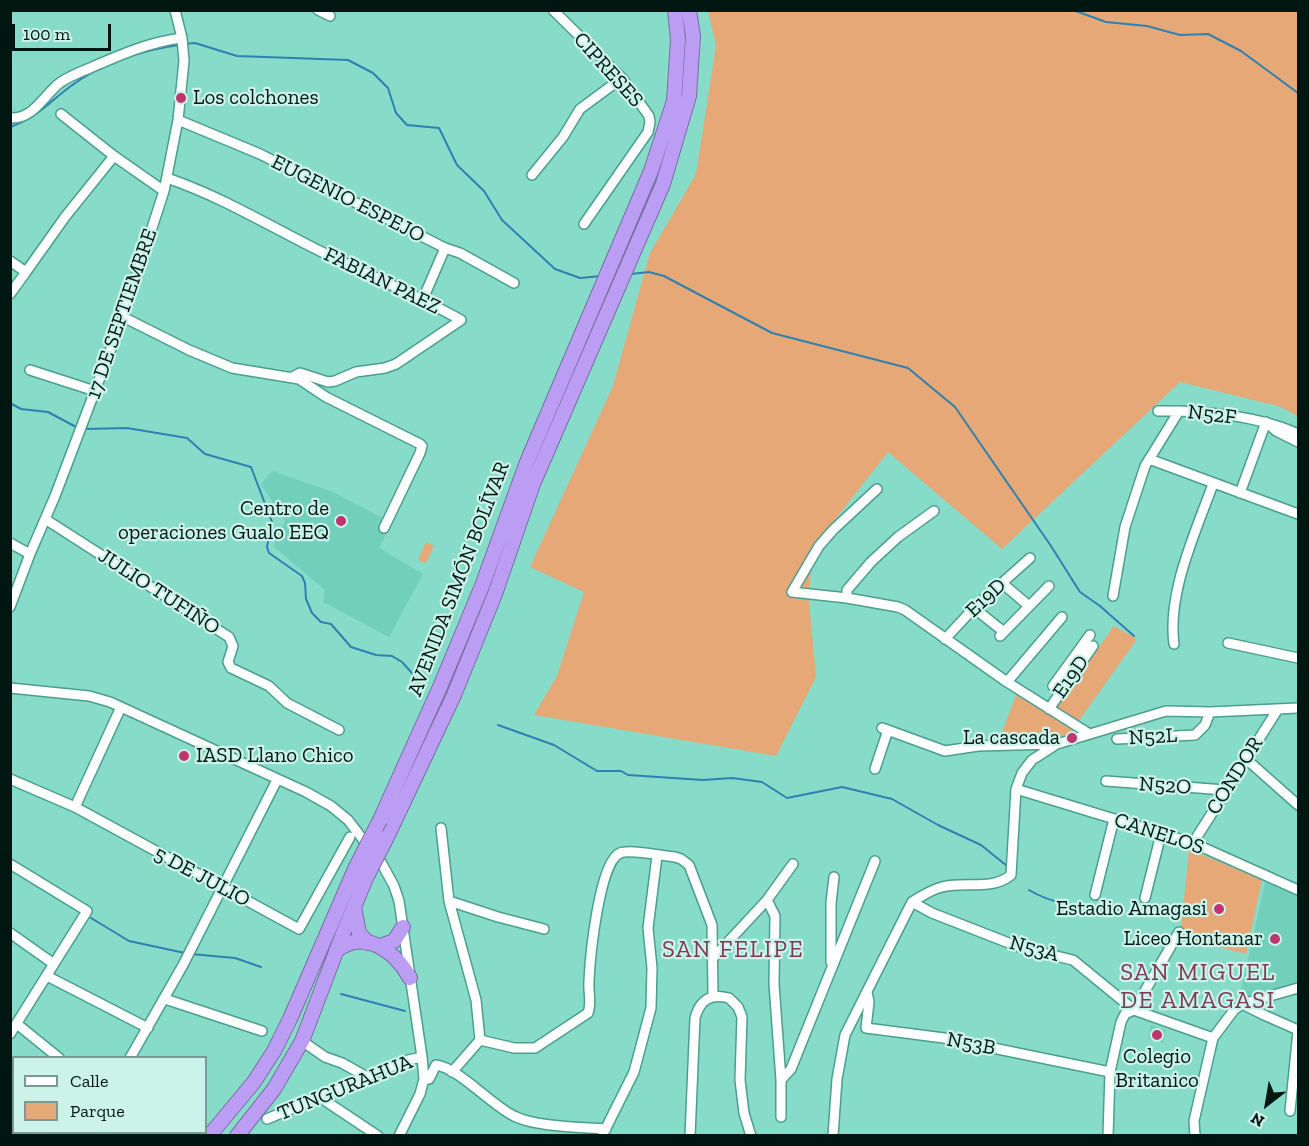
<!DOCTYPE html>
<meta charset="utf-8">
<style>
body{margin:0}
#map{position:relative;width:1309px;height:1146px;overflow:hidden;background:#87dbc9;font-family:"Zilla Slab",serif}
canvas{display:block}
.frame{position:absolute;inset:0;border:12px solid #001611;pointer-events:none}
.legend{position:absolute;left:12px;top:1056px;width:195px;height:78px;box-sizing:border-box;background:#cbf3e9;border:2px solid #7a9b93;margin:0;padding:8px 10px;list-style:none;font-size:18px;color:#001611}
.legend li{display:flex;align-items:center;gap:12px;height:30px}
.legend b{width:30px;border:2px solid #7a9b93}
.north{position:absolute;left:1237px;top:1074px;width:60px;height:60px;-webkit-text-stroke:4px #cbf3e9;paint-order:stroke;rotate:211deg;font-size:16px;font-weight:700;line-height:24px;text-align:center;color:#001611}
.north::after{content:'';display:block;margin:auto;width:21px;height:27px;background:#001611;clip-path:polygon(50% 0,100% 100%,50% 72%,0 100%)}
.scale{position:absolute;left:12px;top:24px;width:99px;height:27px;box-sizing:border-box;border:3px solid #001611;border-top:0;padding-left:8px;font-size:18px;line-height:21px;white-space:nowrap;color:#001611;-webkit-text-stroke:4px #cbf3e9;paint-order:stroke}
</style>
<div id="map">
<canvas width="1309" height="1146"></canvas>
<div class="frame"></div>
<ul class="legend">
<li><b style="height:8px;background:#fff"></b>Calle</li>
<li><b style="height:16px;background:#e6a876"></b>Parque</li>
</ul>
<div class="north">N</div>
<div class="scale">100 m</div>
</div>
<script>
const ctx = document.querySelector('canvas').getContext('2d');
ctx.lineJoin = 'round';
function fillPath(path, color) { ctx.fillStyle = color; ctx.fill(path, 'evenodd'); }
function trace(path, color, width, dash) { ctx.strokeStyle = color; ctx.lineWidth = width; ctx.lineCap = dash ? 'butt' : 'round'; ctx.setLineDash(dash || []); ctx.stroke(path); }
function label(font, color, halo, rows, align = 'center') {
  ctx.font = font + ' "Zilla Slab",serif'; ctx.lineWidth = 4.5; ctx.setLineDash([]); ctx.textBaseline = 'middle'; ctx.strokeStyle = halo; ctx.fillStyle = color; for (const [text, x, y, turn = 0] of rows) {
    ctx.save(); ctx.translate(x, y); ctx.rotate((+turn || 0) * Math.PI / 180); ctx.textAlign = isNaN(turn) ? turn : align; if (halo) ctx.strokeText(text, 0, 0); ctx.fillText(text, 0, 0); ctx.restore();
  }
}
fillPath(new Path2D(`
 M 272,471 L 333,492 L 392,523 L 379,548 L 423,574 L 389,637 L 323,602 L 325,590 L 273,546 L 285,521 L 261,484 Z
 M 1265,882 L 1298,897 L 1298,982 L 1239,1000 Z
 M 1151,1025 L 1166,1030 L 1163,1043 L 1148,1039 Z`), '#71cfbc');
fillPath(new Path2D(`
 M 708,11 L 1298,11 L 1298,416 L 1278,406 L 1180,382 L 1002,549 L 888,452 L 812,549 L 809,601 L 816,677 L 776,756 L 534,715 L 557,676 L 584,592 L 530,567 L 613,386 L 650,253 L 696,174 L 716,46 Z
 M 426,542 L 434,546 L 426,563 L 418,560 Z
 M 1114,626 L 1137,639 L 1078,722 L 1055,708 Z
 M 1016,695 L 1074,730 L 1073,733 L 1030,743 L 998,743 Z
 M 1189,849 L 1262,880 L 1246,954 L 1180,937 Z`), '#e6a876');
trace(new Path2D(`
 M 1073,10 L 1106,22 L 1147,26 L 1180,35 L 1208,34 L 1241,51 L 1298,93
 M 184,44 L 195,43 L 237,56 L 348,60 L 373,73 L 388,88 L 396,113 L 407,125 L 439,128 L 457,165 L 484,191 L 502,220 L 555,269 L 580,278 L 601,276
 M 10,127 C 37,118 49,102 71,86 C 101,63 142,50 179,45
 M 631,274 L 649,272 L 664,276 L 772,333 L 908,368 L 955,407 L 1051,546 L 1080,592 L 1100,606 L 1134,636
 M 10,403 L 21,409 L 48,412 L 78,428
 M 84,429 L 127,428 L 187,438 L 205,454 L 251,467 L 272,522 L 267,547 L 269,553 L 302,576 L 305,583 L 306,599 L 312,613 L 321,622 L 331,624 L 351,647 L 376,655 L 392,656 L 402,662 L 419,681
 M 498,725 L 554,745 L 597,771 L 621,771 L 628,775 L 703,780 L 732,778 L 762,782 L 787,798 L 842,787 L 892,799 L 938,825 L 981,845 L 1007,866
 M 32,883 L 73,908
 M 1029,890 C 1059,908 1090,907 1124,910
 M 91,918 L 129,941 L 185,953
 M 191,954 L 235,958 L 261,967
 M 341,994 L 405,1011`), '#2f81b2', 2);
const minor = new Path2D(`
 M 318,10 L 330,16
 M 553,10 L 622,78 L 649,116 L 650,122 L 648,132 L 584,224
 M 61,114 L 114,156 L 164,191
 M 10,118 C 34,120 45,93 61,82 C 70,76 80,72 90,68 C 120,55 149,42 182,38
 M 178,120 L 260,154 L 445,248 L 460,253 L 514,283
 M 532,175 L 563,137 L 580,109 L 622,78
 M 167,178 C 219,196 259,220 308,245 C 358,271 411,292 461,320 L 396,364 L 385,368 L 356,372 L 335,381 L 328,382 L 300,373 L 292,377
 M 10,261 L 26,272 L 65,217 L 114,156
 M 10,294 L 26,272
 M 423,299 L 445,248
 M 123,317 L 189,350 L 232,368 L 299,379 L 326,397 L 420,444 L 422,446 L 420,453 L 384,528
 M 30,370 L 95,391
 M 1158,411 C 1200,410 1260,416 1298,434
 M 1266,422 L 1276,431 L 1298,442
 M 1149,459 L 1298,514
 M 877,489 L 833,530 L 819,546 L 792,592 L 847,598 L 898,607 L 905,610 L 1007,682 L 1088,733
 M 1240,493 L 1266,422
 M 45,519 L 229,637 L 233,646 L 228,662 L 231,668 L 269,686 L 287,703 L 339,730
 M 10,543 L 30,554
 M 1002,583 L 1029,606
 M 1113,596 L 1125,527 L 1145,466 L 1179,411
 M 847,598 L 847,590 L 871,562 L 898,537 L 934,511
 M 10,607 L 30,554 L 55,496 L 123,317 L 164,191 L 178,120 L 184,61 L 182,38 L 175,10
 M 974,608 L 1004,632
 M 1000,636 L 1049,586
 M 945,639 L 974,608 L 1030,558
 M 1228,643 L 1298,658
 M 1174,644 C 1167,593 1196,531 1213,484
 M 1007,682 L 1062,617
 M 10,688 L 89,696 L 110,702 L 306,792 L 331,806 L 348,820 L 382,864 L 394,886 L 399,901 L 422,1057 L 424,1079 L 420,1094 L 399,1136
 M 1060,692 L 1053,686 L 1090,635
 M 1049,709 L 1093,646
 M 882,728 L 945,751 L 978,746 L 1054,744
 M 1117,739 L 1195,735 L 1205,725 L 1210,712
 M 1245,758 L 1298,805
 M 875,769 L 888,730
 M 10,779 L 75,807 L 299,929 L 350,837
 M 1106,781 L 1225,790
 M 1016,789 L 1193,843 L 1298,890
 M 75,807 L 121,707
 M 441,828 L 449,901 L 476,1000 L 480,1040 L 452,1072
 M 1193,843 L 1278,709
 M 10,864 L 87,911 L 10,1034
 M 1095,895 L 1114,819
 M 1145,898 L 1161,834
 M 767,900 L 775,916 L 774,984 L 781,1080 L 781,1117
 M 449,901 L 498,917 L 544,929
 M 912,902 L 932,913 L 1019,947 L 1073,960 L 1134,1010 L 1213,1038
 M 10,933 L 54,964
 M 714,957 L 767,900 L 793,864
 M 831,962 L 831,903 L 834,877
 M 47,976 L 148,1028
 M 867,992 L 869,1002 L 866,1028 L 944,1038 L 1110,1072
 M 165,999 L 262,1031
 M 1242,1004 L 1264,1015 L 1298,1030
 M 1134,1010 L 1179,932
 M 17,1024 L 59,1058
 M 480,1040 L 514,1048 L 535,1048 L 588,1013 C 592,1003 588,992 589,981 C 590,958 599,862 620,853 C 630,849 663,856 675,857 L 681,859 L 689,865 L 712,925 L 713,996
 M 302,1041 L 325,1057 L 342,1063 L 367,1077
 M 130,1058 L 183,965 L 277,780
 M 424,1079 L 429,1079 L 436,1065 C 459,1068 491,1105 514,1116 C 535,1127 581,1127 606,1129
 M 781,1080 L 791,1069 L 875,861
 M 318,1096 L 378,1136
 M 1290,1111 L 1298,1031
 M 10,1112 L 14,1114
 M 267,1119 L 404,1061 L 422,1057
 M 10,1126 L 14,1123
 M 37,1132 L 41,1136
 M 181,1132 L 183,1133
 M 602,1136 L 634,1072 L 651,1008 L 652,968 L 648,928 L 657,856
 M 690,1136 L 695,1018 C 700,1000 710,993 729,998 L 738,1007 L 742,1017 L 740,1080 L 744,1113 L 751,1136
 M 833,1136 L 837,1079 L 845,1035 L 912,902 C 922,896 930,890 942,887 C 965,881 992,891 1011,875 L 1016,789 L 1022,773 L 1032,760 L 1057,744 L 1166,711 L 1210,712 L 1298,708
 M 1108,1136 L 1110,1072 L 1121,1022 L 1125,1014 L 1134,1010
 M 1195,1136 L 1194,1121 L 1213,1038 L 1234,1010 L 1242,1004 L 1298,988`);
const highway = new Path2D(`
 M 380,820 L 440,687 L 482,586 L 527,462 L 651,171 L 674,101 L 678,40 L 675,10
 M 387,837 L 454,695 L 495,594 L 533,484 L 663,184 L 689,96 L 693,36 L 689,10
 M 354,907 L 359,933 L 368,943
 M 380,946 L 394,941 L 403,927
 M 336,951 C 364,928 395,951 410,978
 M 209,1136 L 254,1082 L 274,1051 L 290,1019 L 355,869
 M 237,1136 L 274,1089 L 302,1041 L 344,931 L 367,876`);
trace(minor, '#4a9f8e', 12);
trace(highway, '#7a6ea4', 16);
trace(minor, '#fff', 9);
trace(highway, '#bb9ef3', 14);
const highwayBridge = new Path2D(`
 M 355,869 L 380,820
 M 367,876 L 387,837`);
trace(highwayBridge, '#7a6ea4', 16, []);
trace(highwayBridge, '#bb9ef3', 14);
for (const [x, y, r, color] of [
 [181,98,6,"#bd346f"],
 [341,521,6,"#bd346f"],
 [1072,738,6,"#bd346f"],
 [184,756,6,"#bd346f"],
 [1219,909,6,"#bd346f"],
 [1275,939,6,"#bd346f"],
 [1157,1035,6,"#bd346f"]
]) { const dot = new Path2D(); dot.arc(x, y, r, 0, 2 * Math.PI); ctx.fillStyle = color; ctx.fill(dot); trace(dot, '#cbf3e9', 2); }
label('21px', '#001611', '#cbf3e9', [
 ["CIPRESES",608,70,48],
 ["EUGENIO ESPEJO",348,199,27],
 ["FABIAN PAEZ",382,281,26],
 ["17 DE SEPTIEMBRE",122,314,-71],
 ["N52F",1212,415,7],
 ["AVENIDA SIMÓN BOLÍVAR",459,579,-69],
 ["JULIO TUFIÑO",159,592,33],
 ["E19D",986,598,-43],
 ["E19D",1071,677,-55],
 ["N52L",1153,737,-3],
 ["CONDOR",1235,776,-58],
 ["N52O",1165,786,4],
 ["CANELOS",1159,834,18],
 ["5 DE JULIO",202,877,28],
 ["N53A",1034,949,15],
 ["N53B",971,1044,11],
 ["TUNGURAHUA",345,1088,-22]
]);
label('21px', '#001611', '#cbf3e9', [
 ["Los colchones",193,98,"left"],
 ["Centro de",329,509],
 ["operaciones Gualo EEQ",329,533],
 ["La cascada",1060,738],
 ["IASD Llano Chico",196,756,"left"],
 ["Estadio Amagasi",1207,909],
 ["Liceo Hontanar",1263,939],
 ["Colegio",1157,1057,"center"],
 ["Britanico",1157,1081,"center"]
], 'right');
ctx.letterSpacing = '1.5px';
label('24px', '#7e3952', '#cbf3e9', [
 ["SAN FELIPE",733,950],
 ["SAN MIGUEL",1198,973],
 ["DE AMAGASI",1198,1001]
]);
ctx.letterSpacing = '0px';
</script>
